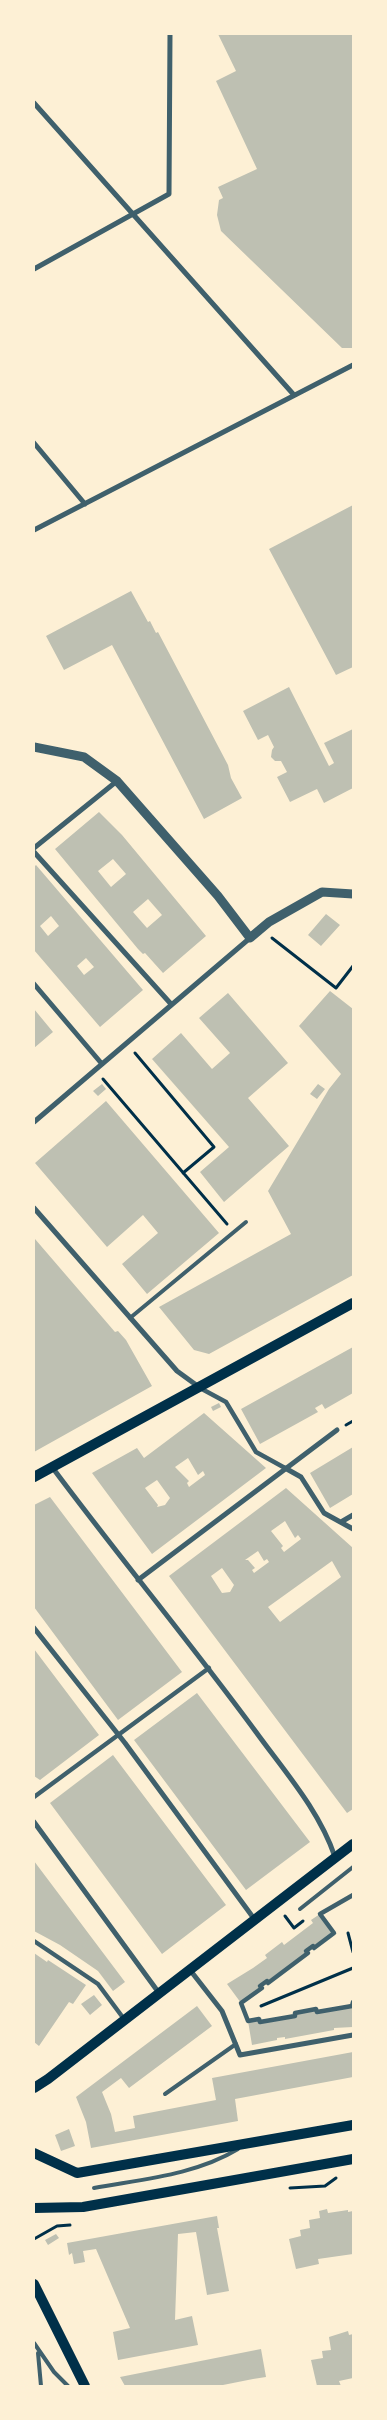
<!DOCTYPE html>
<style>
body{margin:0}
#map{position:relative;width:387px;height:2420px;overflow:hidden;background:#fdf0d5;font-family:"PT Sans Narrow",sans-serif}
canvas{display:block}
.frame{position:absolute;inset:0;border:35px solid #fdf0d5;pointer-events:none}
</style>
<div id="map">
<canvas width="387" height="2420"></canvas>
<div class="frame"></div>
</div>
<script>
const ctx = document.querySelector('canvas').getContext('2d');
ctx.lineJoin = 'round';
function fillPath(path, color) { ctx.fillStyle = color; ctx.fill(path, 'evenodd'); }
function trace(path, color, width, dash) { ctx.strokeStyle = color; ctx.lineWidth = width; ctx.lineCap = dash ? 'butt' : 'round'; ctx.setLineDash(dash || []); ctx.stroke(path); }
fillPath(new Path2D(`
 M 218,34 L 353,34 L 353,348 L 342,348 L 221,231 L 217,215 L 219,200 L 223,198 L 218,187 L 257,169 L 216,81 L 236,71 Z
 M 353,505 L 353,667 L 336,675 L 269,549 Z
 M 131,591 L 148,622 L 150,621 L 156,633 L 158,632 L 228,765 L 231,778 L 242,798 L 204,819 L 112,645 L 64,670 L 46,636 Z
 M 289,687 L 329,766 L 334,763 L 324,743 L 353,729 L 353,788 L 324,803 L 317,789 L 290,802 L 277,777 L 287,772 L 281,761 L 275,761 L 271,757 L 272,750 L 274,747 L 268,735 L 258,740 L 243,711 Z
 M 99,812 L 122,835 L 206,936 L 163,973 L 145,953 L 143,954 L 138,949 L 55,849 ZM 113,859 L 126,874 L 111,887 L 98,871 ZM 148,899 L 162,915 L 147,928 L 133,912 Z
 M 36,865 L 143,990 L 100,1027 L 34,950 L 34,867 ZM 51,916 L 59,926 L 48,936 L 40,926 ZM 86,958 L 94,967 L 84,975 L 77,966 Z
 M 326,914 L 340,925 L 321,946 L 308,935 Z
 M 330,991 L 353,1009 L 353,1275 L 209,1354 L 194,1350 L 159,1307 L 291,1234 L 268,1191 L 329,1089 L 341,1074 L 299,1026 Z
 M 228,993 L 288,1063 L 248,1098 L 289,1146 L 224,1202 L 200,1172 L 229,1147 L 152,1059 L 181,1033 L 212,1069 L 230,1053 L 199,1018 Z
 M 34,1009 L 53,1032 L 34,1048 Z
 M 102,1084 L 106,1089 L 98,1096 L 93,1091 Z
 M 318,1084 L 325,1089 L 317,1099 L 310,1094 Z
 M 106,1101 L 219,1233 L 147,1294 L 122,1264 L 158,1233 L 143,1215 L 107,1247 L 35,1163 Z
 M 35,1239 L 115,1332 L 118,1331 L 126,1340 L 152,1386 L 34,1452 Z
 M 353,1347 L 353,1393 L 325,1409 L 322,1404 L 315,1408 L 318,1412 L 260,1444 L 241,1409 Z
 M 219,1403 L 221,1407 L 213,1411 L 211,1407 Z
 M 204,1413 L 266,1468 L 152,1554 L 92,1473 L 137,1448 L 144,1458 ZM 188,1458 L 198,1475 L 203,1471 L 205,1475 L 189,1487 L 187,1483 L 189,1481 L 175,1467 ZM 157,1480 L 170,1498 L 165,1505 L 157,1507 L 158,1505 L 145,1488 Z
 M 353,1447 L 353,1494 L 330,1508 L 310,1473 Z
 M 286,1488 L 353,1548 L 353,1809 L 347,1813 L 169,1576 ZM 285,1521 L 295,1538 L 298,1535 L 301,1539 L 284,1552 L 281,1548 L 283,1546 L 271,1531 ZM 258,1551 L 264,1561 L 267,1559 L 269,1562 L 254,1573 L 252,1570 L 255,1568 L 248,1560 L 245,1560 ZM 332,1561 L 341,1577 L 280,1622 L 268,1607 ZM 222,1568 L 234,1585 L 230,1592 L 222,1593 L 211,1576 Z
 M 50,1497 L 182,1672 L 118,1720 L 34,1607 L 34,1505 Z
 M 34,1649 L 99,1735 L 40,1780 L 34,1776 Z
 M 197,1693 L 310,1842 L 246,1890 L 134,1740 Z
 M 113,1755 L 226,1905 L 162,1954 L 50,1803 Z
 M 34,1861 L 125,1982 L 113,1991 L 98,1971 L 60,1945 L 34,1931 Z
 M 320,1914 L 334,1933 L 313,1946 L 308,1953 L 267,1981 L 241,2003 L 227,1984 L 253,1968 L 267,1958 L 265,1955 L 282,1942 L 284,1945 L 313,1923 L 311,1920 Z
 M 34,1953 L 47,1962 L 48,1960 L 86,1985 L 73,2004 L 69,2002 L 39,2046 L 34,2042 Z
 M 94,1995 L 102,2005 L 90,2015 L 81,2004 Z
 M 197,2006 L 212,2026 L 129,2088 L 121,2078 L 102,2092 L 111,2114 L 115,2132 L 135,2128 L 133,2116 L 216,2100 L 212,2078 L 353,2052 L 353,2077 L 235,2099 L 238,2121 L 91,2148 L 86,2122 L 76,2097 Z
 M 353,2006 L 353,2027 L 334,2028 L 334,2030 L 285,2039 L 285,2037 L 277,2038 L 277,2040 L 252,2045 L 248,2021 L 259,2019 L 260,2022 L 295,2016 L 295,2013 L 316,2009 L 317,2012 Z
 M 69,2129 L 75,2146 L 61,2151 L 55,2135 Z
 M 327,2209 L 328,2213 L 348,2210 L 348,2212 L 353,2211 L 353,2254 L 318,2259 L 319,2264 L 296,2269 L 289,2239 L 301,2236 L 300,2230 L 310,2228 L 309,2220 L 320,2218 L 319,2211 Z
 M 217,2216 L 219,2228 L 217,2228 L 229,2291 L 207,2295 L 196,2232 L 178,2234 L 175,2320 L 192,2316 L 198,2345 L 118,2360 L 113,2332 L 130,2328 L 96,2249 L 83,2251 L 85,2262 L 74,2264 L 72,2253 L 69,2255 L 67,2243 Z
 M 56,2234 L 59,2238 L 48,2245 L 45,2240 Z
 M 348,2331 L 349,2335 L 353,2334 L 353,2378 L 339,2381 L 341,2386 L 317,2386 L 311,2360 L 323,2358 L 322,2351 L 331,2350 L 329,2337 Z
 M 261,2349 L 266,2377 L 253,2379 L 218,2386 L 125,2386 L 120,2377 Z`), '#bec0b2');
trace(new Path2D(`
 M 272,938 L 336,988 L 353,966
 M 135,1053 L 214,1147 L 183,1173
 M 103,1079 L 227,1224
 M 346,1425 L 353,1421
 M 285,1916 L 294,1928 L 303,1921
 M 348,1933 L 353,1952
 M 261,2006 L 353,1968
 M 290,2188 L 325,2186 L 336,2178
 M 34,2239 L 57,2226 L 70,2225`), '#003049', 3);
trace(new Path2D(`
 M 130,1318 L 246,1222
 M 300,1909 L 353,1867
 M 165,2094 L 236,2044
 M 94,2188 C 143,2179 195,2175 238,2149
 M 34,2343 L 54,2372 L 68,2386
 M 38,2353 L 41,2386`), '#3f606c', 4);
trace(new Path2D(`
 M 200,1388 L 226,1402 L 256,1452 L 285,1468
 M 34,1797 L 209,1668
 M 353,1895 L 320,1914 L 334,1933 L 314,1948 L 313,1946 L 306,1951 L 308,1953 L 268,1983 L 267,1981 L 260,1986 L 262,1988 L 241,2003 L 248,2021 L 259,2019 L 260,2022 L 295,2016 L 295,2013 L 316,2009 L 317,2012 L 352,2006 L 353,2002
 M 34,1941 L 98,1984 L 124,2019`), '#3f606c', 4.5);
trace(new Path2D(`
 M 34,103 L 294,395
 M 34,269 L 169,194 L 170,34
 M 34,443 L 85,504
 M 34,530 L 353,365
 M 34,848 L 117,781
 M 34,852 L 171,1004
 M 34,984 L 102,1064
 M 34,1122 L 250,938
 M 34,1208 L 177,1371 L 199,1387
 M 52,1467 C 119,1557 190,1642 256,1732 C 285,1772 319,1810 335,1857
 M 285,1468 L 301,1477 L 324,1513 L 353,1529
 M 341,1522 L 353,1515
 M 138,1580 L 337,1430
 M 34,1628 L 125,1743 L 255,1920
 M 34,1822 L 159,1993
 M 190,1970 L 222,2011 L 240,2055 L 353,2035`), '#3f606c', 5);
trace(new Path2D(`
 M 34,747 L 84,757 L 117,781 L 218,896 L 250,938 L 269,922 L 322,892 L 353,894`), '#3f606c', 9);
trace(new Path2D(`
 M 34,1477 L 353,1303
 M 34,2088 L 48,2079 L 353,1844
 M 34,2153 L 77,2173 L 353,2125
 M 34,2208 L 83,2207 L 353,2159
 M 34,2284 L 85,2386`), '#003049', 10);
</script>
